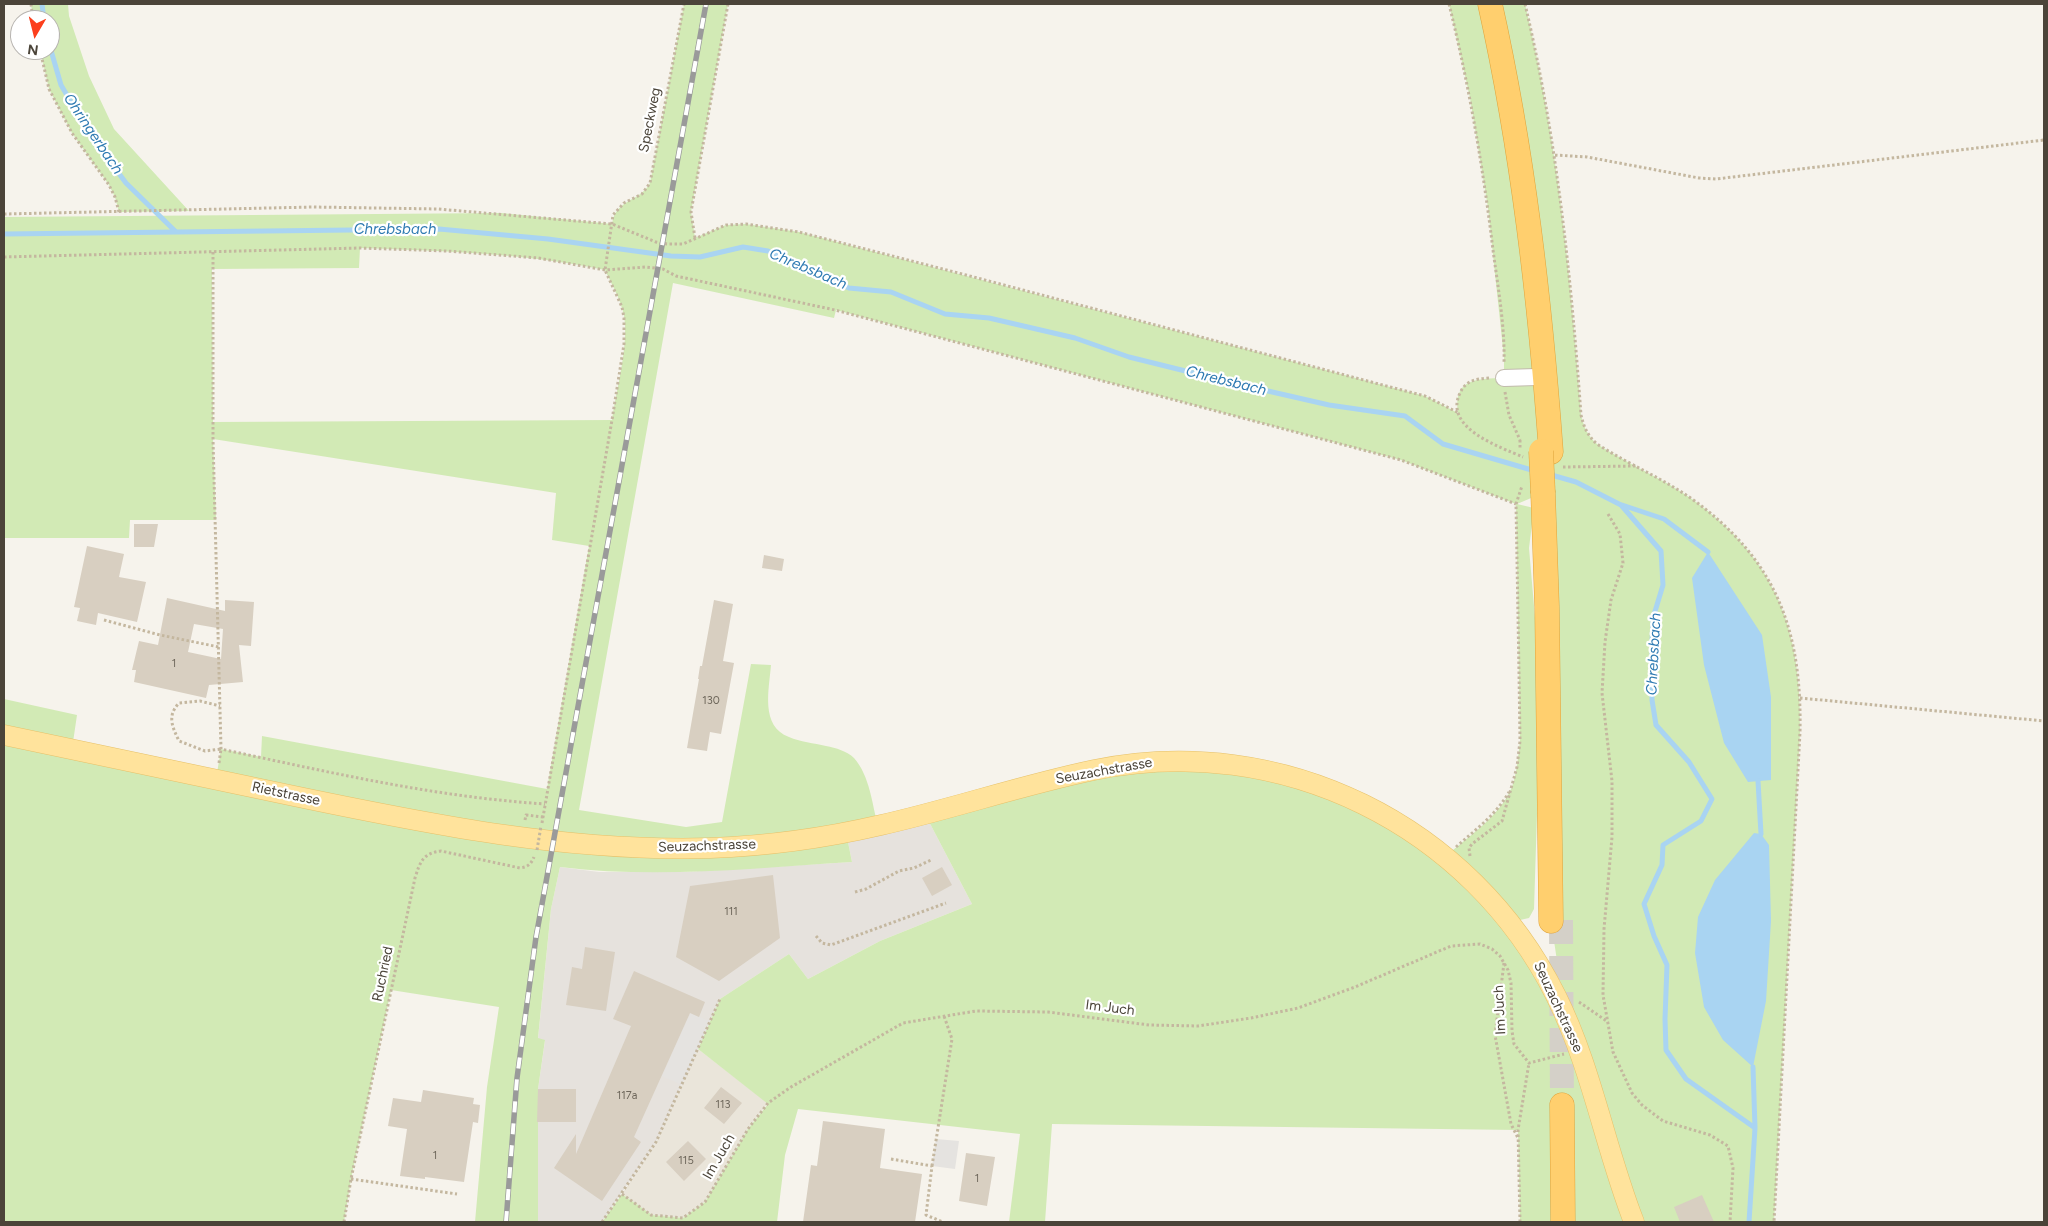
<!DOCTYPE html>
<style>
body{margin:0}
#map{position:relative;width:2048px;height:1226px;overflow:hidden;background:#f6f3ec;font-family:Figtree,sans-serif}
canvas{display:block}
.frame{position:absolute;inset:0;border:5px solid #4b4439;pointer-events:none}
.north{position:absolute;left:10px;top:10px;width:50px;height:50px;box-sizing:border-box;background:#fff;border:1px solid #b7b4b0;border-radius:50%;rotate:188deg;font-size:14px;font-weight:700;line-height:20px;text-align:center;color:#4b4439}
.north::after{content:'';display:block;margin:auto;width:18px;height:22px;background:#fc3f1d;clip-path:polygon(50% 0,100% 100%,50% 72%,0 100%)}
</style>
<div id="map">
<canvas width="2048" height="1226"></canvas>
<div class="frame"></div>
<div class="north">N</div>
</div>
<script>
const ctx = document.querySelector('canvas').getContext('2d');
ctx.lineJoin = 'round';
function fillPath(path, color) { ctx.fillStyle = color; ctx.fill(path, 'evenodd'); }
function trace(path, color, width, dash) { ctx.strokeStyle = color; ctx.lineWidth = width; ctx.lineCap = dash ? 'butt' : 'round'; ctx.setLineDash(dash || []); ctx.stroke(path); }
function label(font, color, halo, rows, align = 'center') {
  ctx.font = font + ' Figtree,sans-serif'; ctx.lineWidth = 4.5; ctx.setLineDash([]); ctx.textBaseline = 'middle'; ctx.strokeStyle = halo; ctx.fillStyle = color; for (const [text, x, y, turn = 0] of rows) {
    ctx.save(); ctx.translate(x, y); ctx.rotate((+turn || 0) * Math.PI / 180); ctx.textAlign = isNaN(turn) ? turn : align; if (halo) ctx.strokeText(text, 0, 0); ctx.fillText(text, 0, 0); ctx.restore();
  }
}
fillPath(new Path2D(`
 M 698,1049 L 768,1103 L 748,1129 L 705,1202 L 683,1218 L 651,1215 L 622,1194 L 656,1142 Z`), '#eae5da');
fillPath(new Path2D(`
 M 925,814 L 972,904 L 880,941 L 808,979 L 789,954 L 720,999 L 656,1142 L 602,1222 L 538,1222 L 538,1089 L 545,1041 L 538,1039 L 551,909 L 560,867 L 599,872 L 684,872 L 852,862 L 846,832 Z`), '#e6e2dd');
fillPath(new Path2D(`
 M 31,4 L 68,4 L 69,16 L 89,76 L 114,129 L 189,211 L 119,212 L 115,197 L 109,185 L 72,133 L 49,89 L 40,50 L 50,50 L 50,20 L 33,20 Z
 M 684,4 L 728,4 L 691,212 L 695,238 L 726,225 L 746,224 L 799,232 L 1394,388 L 1425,396 L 1458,413 C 1453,378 1477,379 1504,378 L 1504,358 L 1488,208 L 1470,98 L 1449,4 L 1525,4 C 1557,139 1571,276 1581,415 C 1584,427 1587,435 1597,444 C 1628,464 1662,478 1692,499 C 1777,560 1802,631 1800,732 L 1774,1222 L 1520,1222 L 1518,1130 L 1052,1124 L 1045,1222 L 1009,1222 L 1020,1134 L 798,1109 L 785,1155 L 777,1222 L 602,1222 L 622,1194 L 652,1215 L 683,1218 L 705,1202 L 748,1129 L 768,1104 L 698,1049 L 720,999 L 789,954 L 808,979 L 880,941 L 972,904 L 925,814 L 1126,765 L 1296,777 L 1446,856 C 1469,836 1500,816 1512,787 C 1517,772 1518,757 1520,741 L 1516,504 L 1401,460 L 836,310 L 834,318 L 673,283 L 579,810 L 686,827 L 722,822 L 751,664 L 771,665 C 769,690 760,726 789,737 C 800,742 814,743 826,746 C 836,748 847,751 854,758 C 870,776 872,804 878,826 L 846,832 L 852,862 C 755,868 657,879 560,867 L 551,909 L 538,1038 L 545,1040 L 538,1089 L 538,1222 L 475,1222 L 487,1087 L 499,1007 L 391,990 L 351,1179 L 344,1222 L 4,1222 L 4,699 L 77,715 L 72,749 L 216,779 L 221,749 L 261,757 L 262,736 L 547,789 L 589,546 L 552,540 L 556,493 L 213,439 L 216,520 L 130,520 L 129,538 L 4,538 L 4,217 L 501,213 L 612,224 C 616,198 639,203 650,183 ZM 360,248 C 442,251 524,253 605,270 C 612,285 621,300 624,316 C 629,345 616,391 612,420 L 213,422 L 212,269 L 359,268 ZM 1543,493 L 1551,921 L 1565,1014 L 1511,922 L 1529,918 L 1534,909 L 1540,719 L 1539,664 L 1529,548 L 1534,508 L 1517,504 Z`), '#d2eab5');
fillPath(new Path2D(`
 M 690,1013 L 710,1021 L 682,1085 L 662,1076 Z
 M 936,1139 L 959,1141 L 955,1169 L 932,1166 Z`), '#e5e3e0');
fillPath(new Path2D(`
 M 1708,552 L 1762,635 L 1771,697 L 1771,780 L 1748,782 L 1724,743 L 1704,665 L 1692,578 Z
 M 1754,833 L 1761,834 L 1769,845 L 1771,921 L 1766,1001 L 1753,1067 L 1723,1040 L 1704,1007 L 1695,953 L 1698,917 L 1715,880 Z`), '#a9d4f2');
trace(new Path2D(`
 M 42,4 L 44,20
 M 50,47 L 61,85 L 91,136 L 126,183 L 175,231
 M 4,234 L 439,229 L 548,239 L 671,256 L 700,257 L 743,247 L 768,251 L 849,288 L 891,292 L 945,314 L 989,318 L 1075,338 L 1129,357 L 1246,386 L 1329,405 L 1405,416 L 1443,444 L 1535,471
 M 1548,474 L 1576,482 L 1621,505 L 1661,551 L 1663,585 L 1653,618 L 1652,642 L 1652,700 L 1656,725 L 1689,762 L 1712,799 L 1701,821 L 1663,845 L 1662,865 L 1644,904 L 1654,936 L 1667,965 L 1665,1019 L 1666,1050 L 1686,1079 L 1755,1128 L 1749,1222
 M 1622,505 L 1664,519 L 1708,552
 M 1758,781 L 1761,834
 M 1753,1067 L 1755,1128`), '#a9d4f2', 5);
fillPath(new Path2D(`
 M 134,524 L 158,524 L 154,547 L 134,547 Z
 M 87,546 L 124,554 L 119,577 L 146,582 L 137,622 L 98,613 L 96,625 L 77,621 L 80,608 L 74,607 Z
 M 764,555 L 784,559 L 782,571 L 762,568 Z
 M 167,598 L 225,611 L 225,600 L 254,602 L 251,646 L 239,645 L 243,682 L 209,685 L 206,698 L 134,682 L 136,670 L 132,670 L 139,641 L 158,645 ZM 194,624 L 223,629 L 221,659 L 188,652 Z
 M 714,600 L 733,604 L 723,661 L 734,663 L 721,734 L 710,732 L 707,751 L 687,748 L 699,679 L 698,679 L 700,666 L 702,666 Z
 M 942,867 L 952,885 L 932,896 L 922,878 Z
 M 773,875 L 780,938 L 719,981 L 676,957 L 690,886 Z
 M 585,947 L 615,952 L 606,1011 L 566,1005 L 572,967 L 582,969 Z
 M 634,971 L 705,1002 L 699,1017 L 690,1013 L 634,1137 L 641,1142 L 602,1201 L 554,1168 L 576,1134 L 576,1154 L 631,1026 L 613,1019 Z
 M 721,1087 L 742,1103 L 724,1124 L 704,1108 Z
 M 538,1089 L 576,1089 L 576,1122 L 537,1122 Z
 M 423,1090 L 474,1098 L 473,1104 L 480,1105 L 478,1123 L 473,1122 L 464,1182 L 425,1177 L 425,1179 L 400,1176 L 407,1129 L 388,1126 L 393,1098 L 421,1102 Z
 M 823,1121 L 885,1129 L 880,1168 L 922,1174 L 915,1222 L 803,1222 L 811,1165 L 817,1166 Z
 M 688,1141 L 706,1159 L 684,1181 L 666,1162 Z
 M 966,1153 L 995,1157 L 987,1206 L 959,1201 Z
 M 1702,1195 L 1714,1222 L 1680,1222 L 1674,1207 Z`), '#d8cfc1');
trace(new Path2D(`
 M 1561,920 L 1562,1105`), '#d4d0c8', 24, [24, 12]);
const minor = new Path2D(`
 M 1504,378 L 1536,377`);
const major = new Path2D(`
 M 4,735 C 100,755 197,775 294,796 C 433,825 567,852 710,848 C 767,846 825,838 881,825 C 952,809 1022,785 1094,770 C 1281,731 1471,825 1556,996 C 1592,1068 1605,1148 1634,1222`);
const highway = new Path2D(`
 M 1490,4 C 1523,152 1540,301 1551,452
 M 1543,493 L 1547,607 L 1551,921
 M 1562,1105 L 1563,1222`);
trace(minor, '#c2bbae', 18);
trace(major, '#e6c16a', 21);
trace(highway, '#e0a43c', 25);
trace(new Path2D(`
 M 31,4 L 33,20
 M 1449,4 C 1469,85 1483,167 1493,250 C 1498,288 1505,326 1504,363
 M 1525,4 C 1557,139 1571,276 1581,415 C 1584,427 1587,435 1597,444 C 1628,464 1662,478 1692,499 C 1777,560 1802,631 1800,732 L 1774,1222
 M 40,50 L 49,89 L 72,133 L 109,185 L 115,197 L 119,212
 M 1555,155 L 1587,157 L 1699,178 L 1716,179 L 2044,140
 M 4,214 L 313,207 L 438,209 L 612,224 L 656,242 L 667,244 L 683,244 L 726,225 L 746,224 L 799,232 L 966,275 L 1394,388 L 1425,396 L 1459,413
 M 695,238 L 691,212 L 728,4
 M 213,252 L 213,439 L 221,749 C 328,772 435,797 545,804
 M 4,257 L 359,248 L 447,251 L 538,258 L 605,270 L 646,267 L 663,269 L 676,276 L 835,310 L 1401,460 L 1516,504
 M 1489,378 C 1476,379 1466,380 1460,393 C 1443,428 1500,447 1523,457
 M 1505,392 L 1509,415 L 1520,440
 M 1563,467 L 1637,466
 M 1608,514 L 1620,534 L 1623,563 L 1611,600 L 1605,642 L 1602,693 L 1612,781 L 1612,837 L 1604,929 L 1603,995 L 1613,1052 L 1632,1093 L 1642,1105 L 1663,1121 L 1710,1135 L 1728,1146 L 1733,1168 L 1730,1222
 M 104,620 L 160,635 L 219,647
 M 1800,698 L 2044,721
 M 219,763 L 221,749 L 205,751 L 179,741 C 172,726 167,716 179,703 L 200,701 L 220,706
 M 525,820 L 526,815 L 543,817
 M 542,823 L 612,420 L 624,344 L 624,318 L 622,307 L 605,270 L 613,215 L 624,203 L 642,194 L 650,183 L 684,4
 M 1456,847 C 1475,830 1496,815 1509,792
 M 1470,856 L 1469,848 L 1472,844 L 1502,821 L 1517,767 L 1520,741 L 1519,673 L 1516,504 L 1522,486
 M 855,892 L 866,889 L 899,871 L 914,868 L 931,860
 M 816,936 L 822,943 L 831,945 L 946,903
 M 1504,963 L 1495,1035 L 1511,1124 L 1518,1138
 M 1579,1002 L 1608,1022
 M 891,1159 L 932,1166 L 926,1215 L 943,1222
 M 932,1166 L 952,1039 L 944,1016
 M 351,1179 L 457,1194
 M 622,1194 L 651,1215 L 683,1218 L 705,1202 L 748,1129 L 768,1103 L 791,1087 L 903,1023 L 976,1011 L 1048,1012 L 1149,1025 L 1198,1026 L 1251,1018 L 1298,1008 L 1355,987 L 1451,946 L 1480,944 L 1492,949 L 1500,956 L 1508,970 L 1511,983 L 1512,1031 L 1514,1044 L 1529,1063 L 1564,1054
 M 344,1222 L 351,1179 L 415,878 C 420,862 423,853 441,851 L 520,868 C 528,867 531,864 534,857
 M 602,1222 L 656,1142 L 720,999
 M 1520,1222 L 1518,1130 L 1529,1063`), '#c4b79f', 3, [2.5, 2.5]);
trace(minor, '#fff', 16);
trace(major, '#ffe39c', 20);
trace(highway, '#ffcf6e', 24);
const rail = new Path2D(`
 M 506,1222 L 517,1078 L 536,937 L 706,4`);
trace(rail, '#9a9a9a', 5.5);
trace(rail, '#fff', 4, [11]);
const highwayBridge = new Path2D(`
 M 1541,451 L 1543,493`);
trace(highwayBridge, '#e0a43c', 25, []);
trace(new Path2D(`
 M 1520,440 L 1520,450
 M 537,850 L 541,826`), '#c4b79f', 3, [2.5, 2.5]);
trace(highwayBridge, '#ffcf6e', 24);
label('11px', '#6e675b', null, [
 ["1",174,664],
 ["130",711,701],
 ["111",731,912],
 ["117a",627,1096],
 ["113",723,1105],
 ["1",435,1156],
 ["115",686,1161],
 ["1",977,1179]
]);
label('14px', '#4b4439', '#fff', [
 ["Speckweg",650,120,-79],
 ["Seuzachstrasse",1104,771,-10],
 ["Rietstrasse",286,794,12],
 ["Seuzachstrasse",707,846,-2],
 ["Ruchried",383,974,-78],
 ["Seuzachstrasse",1558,1007,65],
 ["Im Juch",1110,1008,7],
 ["Im Juch",1500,1010,-93],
 ["Im Juch",719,1157,-60]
]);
label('italic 15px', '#2e7ab2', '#fff', [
 ["Ohringerbach",93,134,56],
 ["Chrebsbach",395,230],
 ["Chrebsbach",808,269,23],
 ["Chrebsbach",1226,381,14],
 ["Chrebsbach",1654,654,-87]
]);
</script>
